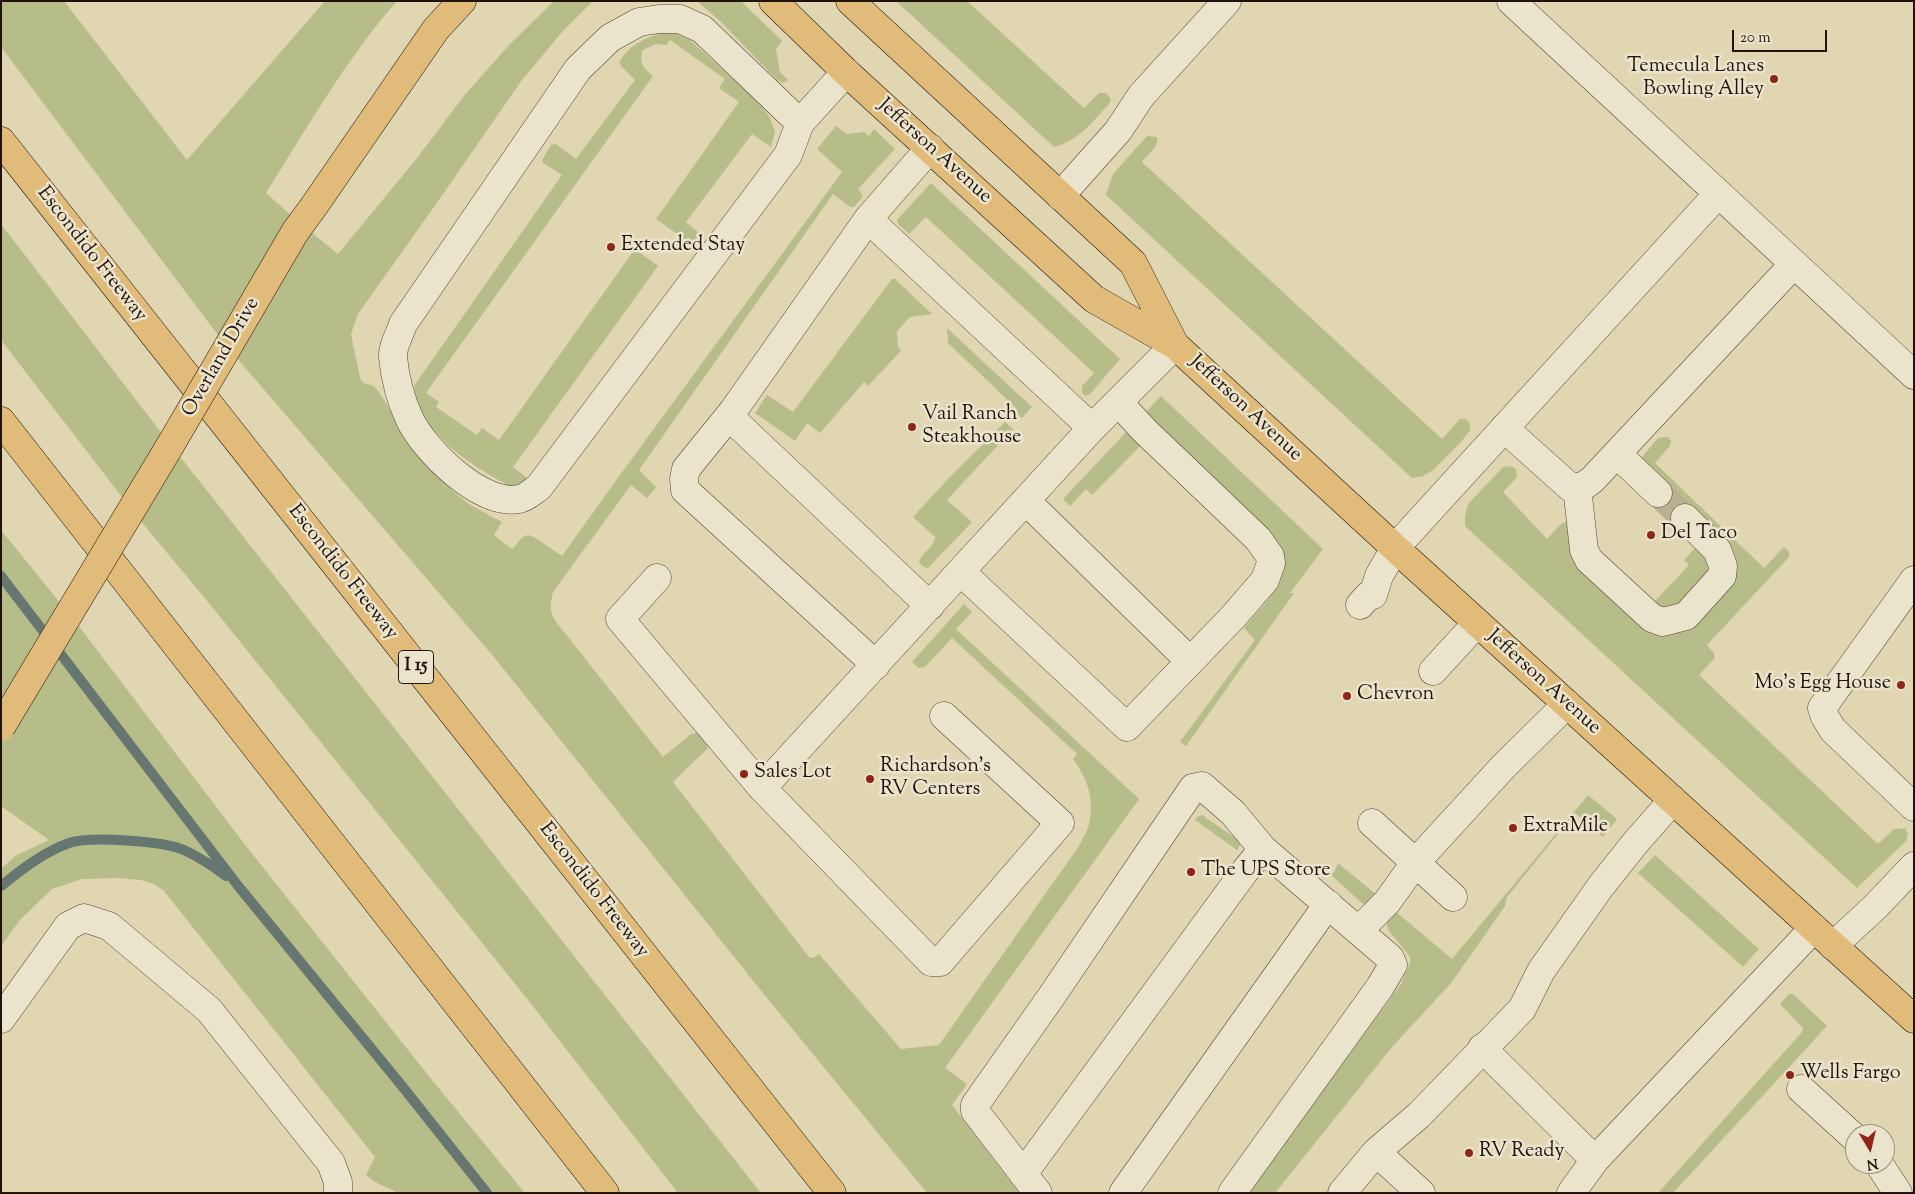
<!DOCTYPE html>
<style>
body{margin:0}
#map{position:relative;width:1915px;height:1194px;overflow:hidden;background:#e0d6b2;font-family:"Sorts Mill Goudy",serif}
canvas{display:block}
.frame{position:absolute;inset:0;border:2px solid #21120c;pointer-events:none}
.north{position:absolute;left:1845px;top:1124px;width:50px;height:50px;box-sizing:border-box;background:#ebe4cd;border:1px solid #9a9080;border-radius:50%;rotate:171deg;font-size:14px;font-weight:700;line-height:20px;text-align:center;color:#21120c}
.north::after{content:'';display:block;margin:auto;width:18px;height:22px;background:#8f2418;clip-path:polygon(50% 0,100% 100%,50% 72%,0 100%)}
.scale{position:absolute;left:1732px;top:30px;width:95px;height:22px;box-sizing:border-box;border:2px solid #21120c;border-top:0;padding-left:6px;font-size:15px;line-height:18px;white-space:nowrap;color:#21120c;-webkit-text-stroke:4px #ebe4cd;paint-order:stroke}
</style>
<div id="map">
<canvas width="1915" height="1194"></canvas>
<div class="frame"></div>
<div class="north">N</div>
<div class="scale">20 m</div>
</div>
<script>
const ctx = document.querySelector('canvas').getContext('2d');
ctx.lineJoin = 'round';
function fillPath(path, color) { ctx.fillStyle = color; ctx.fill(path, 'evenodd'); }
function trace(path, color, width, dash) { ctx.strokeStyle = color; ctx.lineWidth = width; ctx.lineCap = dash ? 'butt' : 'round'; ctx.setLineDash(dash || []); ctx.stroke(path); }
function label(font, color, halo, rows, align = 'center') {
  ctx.font = font + ' "Sorts Mill Goudy",serif'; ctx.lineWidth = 5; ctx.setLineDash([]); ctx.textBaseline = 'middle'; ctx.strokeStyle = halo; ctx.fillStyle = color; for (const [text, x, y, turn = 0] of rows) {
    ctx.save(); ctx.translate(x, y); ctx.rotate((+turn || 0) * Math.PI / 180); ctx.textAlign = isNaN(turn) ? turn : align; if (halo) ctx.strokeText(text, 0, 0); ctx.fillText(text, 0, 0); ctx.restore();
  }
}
fillPath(new Path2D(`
 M 1,1 L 64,1 L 187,160 L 325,1 L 397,1 C 346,59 307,128 266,193 L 293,217 L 221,339 L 1,47 Z
 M 554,1 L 593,1 L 563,31 L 522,80 L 434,207 L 358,314 L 351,334 L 360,378 L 363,383 L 374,386 L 379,392 C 404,431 429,473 465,501 C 476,509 490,515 502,522 L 494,535 L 512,549 L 523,537 L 528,535 L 534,537 L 562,556 L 620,475 L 842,172 L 817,149 L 836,126 L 847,134 L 864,132 L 869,136 L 874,129 L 895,149 L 858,189 L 862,194 L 862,198 L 854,207 L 850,207 L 833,194 L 639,470 L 656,487 L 647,498 L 631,485 L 553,592 C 550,606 549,612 557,623 L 663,757 L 691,734 L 701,732 L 708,743 L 707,749 L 673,782 L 809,957 L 813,958 L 819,954 L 901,1049 L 939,1045 L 1079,846 C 1082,839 1088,831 1089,824 C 1095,799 1087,778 1073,759 L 1077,754 L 952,638 L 925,667 L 919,668 L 912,662 L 964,604 L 972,612 L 956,629 L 1139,799 L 945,1068 L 967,1084 L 952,1105 L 1019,1193 L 927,1193 L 767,998 L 494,657 L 236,357 L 306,228 L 338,254 L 418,157 L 463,97 L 509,45 Z
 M 697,1 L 741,1 L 782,41 L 776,49 L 780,72 L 788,80 L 783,83 L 777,80 L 720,21 Z
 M 896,1 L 967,1 L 1084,108 L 1099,93 L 1106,93 L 1111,99 L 1109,104 C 1092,122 1079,141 1054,147 Z
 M 661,33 L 675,33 L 690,40 L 759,103 L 769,116 L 775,131 L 771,147 L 752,134 L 686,222 L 698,232 L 699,239 L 693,245 L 656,219 L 739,102 L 719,88 L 725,79 L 670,40 L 666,45 L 656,44 L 643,50 C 638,63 644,68 653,76 L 426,393 L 439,402 L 436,407 L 477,435 L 482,428 L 499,440 L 635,249 L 658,266 L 513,467 L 531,481 L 523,492 C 483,474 417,435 414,386 L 562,175 L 543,163 L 542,160 L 551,145 L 556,144 L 576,159 L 635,80 L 621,66 L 619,62 C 629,45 643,39 661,33 Z
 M 1147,136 L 1157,137 C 1159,147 1148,154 1142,162 L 1442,439 L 1460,419 L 1466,419 L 1470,424 L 1470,430 L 1461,442 L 1433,470 L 1423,476 L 1412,478 L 1106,195 L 1113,174 Z
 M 931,183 L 1120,359 L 1090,394 L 1086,396 L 1082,393 L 1082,386 L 1094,373 L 926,217 L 909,234 L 899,225 L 897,220 Z
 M 1,224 L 166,439 L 125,501 L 1,340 Z
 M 892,279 L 895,279 L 932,314 L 910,317 L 897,331 L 898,347 L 901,351 L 868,386 L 864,382 L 820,433 L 807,423 L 795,441 L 755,413 L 767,395 L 793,412 Z
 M 947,328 L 1032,407 L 1022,418 L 1014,411 L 1016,408 L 948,343 Z
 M 1161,396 L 1323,549 L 1290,593 L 1294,593 L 1186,746 L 1180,742 L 1255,640 L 1244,628 C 1259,609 1281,591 1282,566 L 1145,413 Z
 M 1005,422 L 1013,429 L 947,500 L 972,522 L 928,568 L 924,567 L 919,563 C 921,552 934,549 935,537 L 913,517 L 947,480 Z
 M 1129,429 L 1146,440 L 1092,495 L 1086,489 L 1070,506 L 1063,499 Z
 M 1664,437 L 1668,437 L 1671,441 L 1670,446 L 1655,463 L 1764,568 L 1784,547 L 1789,552 L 1789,557 L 1707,645 L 1714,653 L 1715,658 L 1699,675 L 1878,844 L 1894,829 L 1905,828 L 1908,834 L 1906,841 L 1857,888 L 1465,526 L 1465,516 L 1468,504 L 1503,467 L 1511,466 L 1516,469 L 1517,477 L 1503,492 L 1547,539 L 1562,523 L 1568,522 L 1663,634 L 1680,632 L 1690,628 L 1733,583 L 1692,510 L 1667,485 L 1637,463 L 1658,438 Z
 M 167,440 L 761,1193 L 678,1193 L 528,1000 L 213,608 L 129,507 Z
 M 1,530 L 78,625 L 246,846 L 432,1080 L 525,1193 L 398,1193 L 375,1182 L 366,1175 L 375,1157 L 164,891 L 154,884 L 141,880 L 117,878 L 82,879 L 52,889 L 20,920 L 1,946 L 1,869 L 15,856 L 49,840 L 1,806 Z
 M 1700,543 L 1713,567 L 1683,604 L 1663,611 L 1652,602 L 1655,601 L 1689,565 L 1684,560 Z
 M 1588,795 L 1617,819 L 1603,837 L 1575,813 L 1507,897 L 1505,906 L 1452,982 L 1392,1047 L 1275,1193 L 1247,1193 L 1401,984 L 1410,963 L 1410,957 L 1389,931 L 1385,919 L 1395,911 L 1452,959 Z
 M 1202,815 L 1238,840 L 1240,845 L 1237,850 L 1195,820 L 1197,817 Z
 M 1655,855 L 1759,949 L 1743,967 L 1638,873 Z
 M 1338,863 L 1378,896 L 1364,905 L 1319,864 L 1334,873 Z
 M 1789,994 L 1793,994 L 1827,1026 L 1673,1193 L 1658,1193 L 1802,1032 L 1803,1028 L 1780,1004 Z`), '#b6bd89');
trace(new Path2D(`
 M 1,576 L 239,887 L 402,1086 L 487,1193
 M 1,886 C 22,869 44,852 69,843 C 91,836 163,841 184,850 C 199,857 213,866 226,876`), '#667670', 10);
trace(new Path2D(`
 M 1658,493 L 1685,518`), '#baaf91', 28, [28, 14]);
const minor = new Path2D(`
 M 1511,1 L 1914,375
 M 800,123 L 702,29 L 680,19 L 659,19 L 639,22 L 610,38 L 578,69 L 403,324 C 400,334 392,347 393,357 C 395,378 401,401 410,420 C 426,452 481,506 519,499 C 526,498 533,491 539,487 L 788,155 L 800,123 L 846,72
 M 930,148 L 868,219 L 733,411 L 734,421 L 930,606
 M 1060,196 L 1118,131 L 1141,96 L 1227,1
 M 868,219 L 1092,428
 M 733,411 L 686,469 L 684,479 L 685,490 L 876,665
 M 1504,428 L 1570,487 L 1582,487 L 1592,480 L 1794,264
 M 1617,454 L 1658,493
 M 1577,487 L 1584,550 L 1589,560 L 1652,618 L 1663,622 L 1686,616 L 1722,576 L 1723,566 L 1717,550 L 1685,518
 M 1026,501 L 1190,661
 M 961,572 L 1127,727 L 1233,617 L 1265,580 L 1271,563 L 1270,556 L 1258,539 L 1145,431 L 1118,402
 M 657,578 L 620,619 L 762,788 L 931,962 L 940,962 L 1060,823 L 944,716
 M 1914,580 L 1822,708 L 1825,717 L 1833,730 L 1914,807
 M 1360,605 L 1368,596 L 1373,595 L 1379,576 L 1395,548 L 1718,194
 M 1433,671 L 1477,623
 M 762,788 L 1092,428 L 1175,345
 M 1372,823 L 1453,897
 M 1359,930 L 1387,902 L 1415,863 L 1503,767 L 1567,704
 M 1833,946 L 1876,906 L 1914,866
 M 1,1019 L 68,926 L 84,918 L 109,926 L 209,1010 L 331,1163 L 338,1182 L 338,1193
 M 1482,1048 L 1595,1160
 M 1801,1089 L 1855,1138
 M 1376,1152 L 1421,1193
 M 1879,1164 L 1898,1193
 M 1023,1174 L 1245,871 L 1263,849
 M 1038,1193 L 975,1111 L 975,1105 L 1051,997 L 1193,788 L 1202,786 L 1233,813 L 1263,849 L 1390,958 L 1393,965 L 1380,987 L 1232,1193
 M 1123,1193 L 1328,904
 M 1342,1193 L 1376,1152 L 1419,1115 L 1522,1009 L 1541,971 L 1601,886 L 1636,842 L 1673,800
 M 1571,1193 L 1595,1160 L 1814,928`);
const major = new Path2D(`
 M 773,1 L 846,72 L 1094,299 L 1175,345 L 1395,548 L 1914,1019
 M 850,1 L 1133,263 L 1175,345
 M 314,206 L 436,29 L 462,1`);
const highway = new Path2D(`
 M 1,141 L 832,1193
 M 1,421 L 605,1193`);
trace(minor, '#514336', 29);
trace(major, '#21120c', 29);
trace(highway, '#21120c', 29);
trace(minor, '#ebe4cd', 28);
trace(major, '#e0bb79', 28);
trace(highway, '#e0bb79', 28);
const majorBridge = new Path2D(`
 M 1,727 L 171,444 L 295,232 L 314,206`);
trace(majorBridge, '#21120c', 29, []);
trace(majorBridge, '#e0bb79', 28);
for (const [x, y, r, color] of [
 [1774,79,5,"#8f2418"],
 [611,247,5,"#8f2418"],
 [912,427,5,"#8f2418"],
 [1651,535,5,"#8f2418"],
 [1901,685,5,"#8f2418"],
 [1347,696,5,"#8f2418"],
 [744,774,5,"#8f2418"],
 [870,779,5,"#8f2418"],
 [1513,828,5,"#8f2418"],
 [1191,872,5,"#8f2418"],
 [1790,1075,5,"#8f2418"],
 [1469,1153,5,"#8f2418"]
]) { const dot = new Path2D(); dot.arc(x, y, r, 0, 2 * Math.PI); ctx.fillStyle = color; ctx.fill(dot); trace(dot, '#ebe4cd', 2); }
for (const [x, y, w] of [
 [416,667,35]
]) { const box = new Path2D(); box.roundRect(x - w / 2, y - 16.5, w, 33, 4); ctx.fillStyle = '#ebe4cd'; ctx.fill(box); trace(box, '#21120c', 1); }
label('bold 19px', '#21120c', null, [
 ["I 15",416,667]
]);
label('20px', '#21120c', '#ebe4cd', [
 ["Temecula Lanes",1764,68,"right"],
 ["Bowling Alley",1764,91,"right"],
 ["Extended Stay",621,247],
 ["Vail Ranch",922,416],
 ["Steakhouse",922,439],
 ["Del Taco",1661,535],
 ["Mo's Egg House",1891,685,"right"],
 ["Chevron",1357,696],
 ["Richardson's",880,768],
 ["RV Centers",880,791],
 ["Sales Lot",754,774],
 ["ExtraMile",1523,828],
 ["The UPS Store",1201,872],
 ["Wells Fargo",1800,1075],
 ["RV Ready",1479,1153]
], 'left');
label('20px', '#21120c', '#ebe4cd', [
 ["Jefferson Avenue",934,152,42],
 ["Escondido Freeway",91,255,52],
 ["Overland Drive",222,358,-60],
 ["Jefferson Avenue",1245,409,43],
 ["Escondido Freeway",342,573,52],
 ["Jefferson Avenue",1543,683,42],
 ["Escondido Freeway",593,891,52]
]);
</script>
